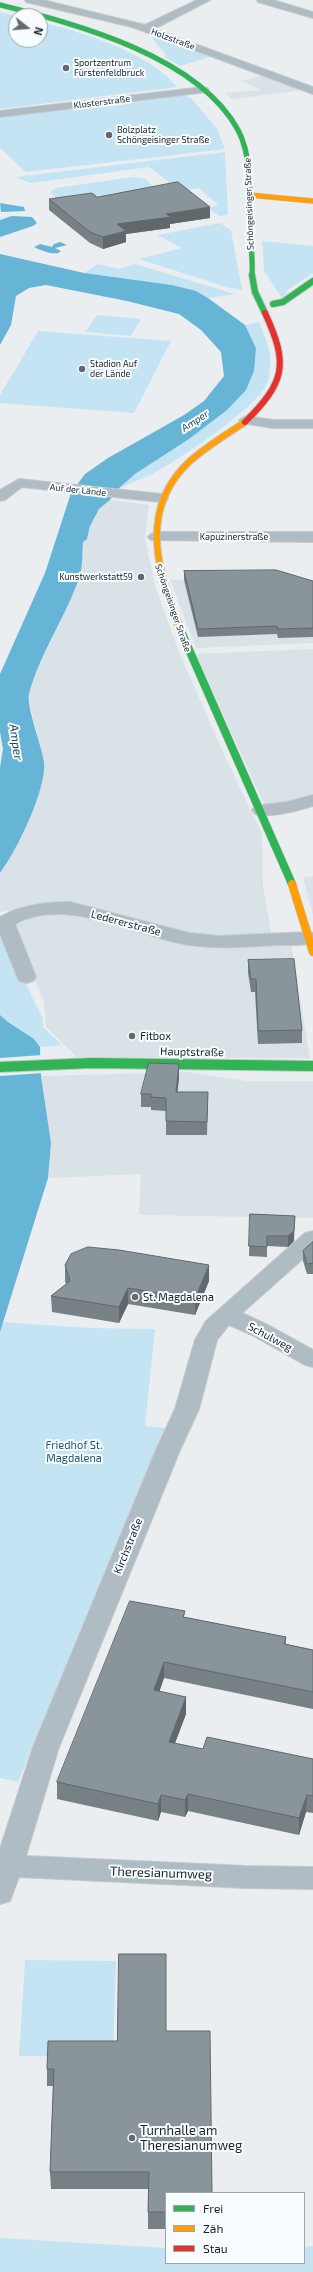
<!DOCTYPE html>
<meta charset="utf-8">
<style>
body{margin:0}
#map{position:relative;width:313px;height:2272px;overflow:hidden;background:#eaeef0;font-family:"Exo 2",sans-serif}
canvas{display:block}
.legend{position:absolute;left:165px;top:2192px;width:140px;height:72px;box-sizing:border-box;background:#f6fcff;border:1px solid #a0a5a7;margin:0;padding:5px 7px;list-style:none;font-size:12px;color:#1f2223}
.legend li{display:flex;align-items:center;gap:8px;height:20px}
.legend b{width:20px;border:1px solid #a0a5a7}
.north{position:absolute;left:8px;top:8px;width:40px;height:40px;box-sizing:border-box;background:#f6fcff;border:1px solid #a0a5a7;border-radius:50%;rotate:107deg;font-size:11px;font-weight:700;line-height:16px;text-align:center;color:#1f2223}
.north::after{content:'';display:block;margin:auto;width:14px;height:18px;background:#66696b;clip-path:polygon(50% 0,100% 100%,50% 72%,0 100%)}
</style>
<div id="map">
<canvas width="313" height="2272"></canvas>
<ul class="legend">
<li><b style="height:5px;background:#30b455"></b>Frei</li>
<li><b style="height:5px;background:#ff9f0a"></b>Zäh</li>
<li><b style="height:5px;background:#e5322d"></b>Stau</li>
</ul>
<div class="north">N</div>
</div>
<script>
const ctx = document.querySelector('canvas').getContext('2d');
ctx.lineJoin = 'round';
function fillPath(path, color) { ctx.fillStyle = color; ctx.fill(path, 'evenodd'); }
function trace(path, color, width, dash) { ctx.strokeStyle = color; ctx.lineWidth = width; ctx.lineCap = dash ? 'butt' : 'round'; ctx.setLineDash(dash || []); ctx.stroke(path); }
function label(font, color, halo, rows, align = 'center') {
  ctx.font = font + ' "Exo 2",sans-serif'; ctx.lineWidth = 4; ctx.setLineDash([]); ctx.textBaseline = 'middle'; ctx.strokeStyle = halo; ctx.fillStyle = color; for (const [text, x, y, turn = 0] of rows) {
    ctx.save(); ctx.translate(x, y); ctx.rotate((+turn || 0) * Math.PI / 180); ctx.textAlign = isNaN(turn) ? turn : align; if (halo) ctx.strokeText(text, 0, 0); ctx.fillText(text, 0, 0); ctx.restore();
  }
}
fillPath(new Path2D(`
 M 264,75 L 304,90 L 232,99 L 225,93 L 261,90 L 241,81 Z
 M 110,500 L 149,505 L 145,538 L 155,586 L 179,652 L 223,752 L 262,834 L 263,886 L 272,937 L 228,938 L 190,935 L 60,902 L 0,912 L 0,873 L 5,867 L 44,763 L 28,697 L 35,674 L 70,601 L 80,574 L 83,542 L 87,539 L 90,526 L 99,509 Z
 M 278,577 L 313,589 L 313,643 L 196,648 L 170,580 Z
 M 313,649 L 313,800 L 268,813 L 196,654 Z
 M 313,876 L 313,915 L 303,877 Z
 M 67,910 L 140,931 L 291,943 L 310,1058 L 77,1057 L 46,1027 L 44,1001 L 9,922 L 18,916 Z
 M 186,1072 L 247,1081 L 313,1081 L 313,1218 L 142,1215 L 139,1213 L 141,1174 L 48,1178 L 51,1143 L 41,1076 Z`), '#d8e2e7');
fillPath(new Path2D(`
 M 0,12 L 16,16 L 16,40 L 40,40 L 40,22 C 82,32 149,52 177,87 L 0,109 Z
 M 158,36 L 213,56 L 180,66 L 165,57 L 166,55 L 151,37 Z
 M 171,95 L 184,95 L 192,99 L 217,129 L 225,149 L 26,172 L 0,148 L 0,116 Z
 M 225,152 L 228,215 L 219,216 L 208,208 L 218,205 L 199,188 L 180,191 L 149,167 L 31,183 L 15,177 Z
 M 133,177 L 145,179 L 156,189 L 60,202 L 50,192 L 56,188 Z
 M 220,223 L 231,230 L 242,290 L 226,287 L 139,259 L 182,248 L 157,235 Z
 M 262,241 L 313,246 L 313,273 L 285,292 L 288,293 L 282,298 L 264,271 Z
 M 98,264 L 119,269 L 135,264 L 235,294 L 208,298 L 196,291 L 172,285 L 84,273 Z
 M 97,315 L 141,319 L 131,336 L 86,332 Z
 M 259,322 C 268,345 274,356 268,381 C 261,405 186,454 163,468 C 149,476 133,482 118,489 L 135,474 L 189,439 L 256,348 L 245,325 Z
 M 38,331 L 171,341 L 134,413 L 0,403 L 0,395 Z
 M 0,921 L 21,974 L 42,1017 L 43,1027 L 62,1045 L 40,1047 C 30,1033 12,1027 0,1015 Z
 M 3,1322 L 89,1328 L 155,1329 L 145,1426 L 165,1428 L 18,1782 L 0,1778 L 0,1332 Z
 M 25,1960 L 116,1961 L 113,2057 L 19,2056 Z
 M 0,2238 L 166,2248 L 166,2263 L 304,2263 L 304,2247 L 313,2246 L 313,2272 L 0,2272 Z`), '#c4e4f4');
fillPath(new Path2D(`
 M 0,203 L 24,207 L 25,211 L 1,212 Z
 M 12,216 L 32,217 L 37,223 L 33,226 L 0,237 L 0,220 Z
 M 60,242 L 67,245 L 55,248 L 61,251 C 57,257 40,250 34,247 L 40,244 L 52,247 L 54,244 Z
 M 0,254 L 84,273 L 172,285 L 196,291 L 208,298 L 245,325 L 256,348 L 254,371 L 246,390 L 227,410 L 189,439 L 135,474 L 118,489 L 110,500 L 99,509 L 90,526 L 87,539 L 83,542 C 82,552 83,564 80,575 C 67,616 40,652 29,694 C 26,706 42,747 44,762 C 47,789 16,852 0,873 L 0,767 L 3,749 L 0,732 L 0,674 L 45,573 L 71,493 L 85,474 L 108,458 L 184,415 L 204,401 L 224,376 L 221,352 L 201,330 L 179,314 L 127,301 L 46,285 L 29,288 L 16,296 L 11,325 L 0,345 Z
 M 0,1015 L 8,1022 L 34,1039 L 40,1047 L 41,1076 L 51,1143 L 48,1178 L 0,1332 Z`), '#66b5d7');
fillPath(new Path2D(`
 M 42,1055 L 43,1073 L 0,1076 L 0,1058 Z`), '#eaeef0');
const street = new Path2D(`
 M 25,0 L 43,0 L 145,25 L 197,0 L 210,0 L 154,29 L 313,87 L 313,94 L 132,27 L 26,2 Z
 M 257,0 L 273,0 L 313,12 L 313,18 L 258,2 Z
 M 203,87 L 207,88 L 209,90 L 207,92 L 0,117 L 0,111 Z
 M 246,416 L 273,420 L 313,420 L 313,428 L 273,428 L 241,423 L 239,420 Z
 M 19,479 L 161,494 L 166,495 L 168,498 L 166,501 L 161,502 L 22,487 L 5,500 L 0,501 L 0,490 Z
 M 156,532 L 313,532 L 313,542 L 151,540 L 148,537 L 151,534 Z
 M 313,795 L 313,806 C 295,811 273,818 255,814 L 252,810 L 255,806 L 287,802 Z
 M 70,902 L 189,933 L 219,936 L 310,932 L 313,933 L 313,943 C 302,946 288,945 277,945 C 247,947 218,949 189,945 C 136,937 66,895 15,924 L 36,977 L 33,981 L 26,983 L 19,981 L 0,934 L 0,917 C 21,905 46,902 70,902 Z
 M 313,1231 L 313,1250 L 242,1313 L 268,1325 L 313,1350 L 313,1367 L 305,1365 L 252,1335 L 229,1325 L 217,1340 L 199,1409 L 180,1450 L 59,1747 L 26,1856 L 246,1866 L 313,1867 L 313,1889 L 246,1888 L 19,1877 L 10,1901 L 0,1904 L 0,1849 L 33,1747 L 156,1450 L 175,1409 L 195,1340 L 206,1321 L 305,1233 Z`);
const fastFar3 = new Path2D(`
 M 0,5 C 76,24 198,56 238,130 C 253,158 250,200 250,231 C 251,246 253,261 252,276`);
const fastFar2 = new Path2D(`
 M 252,275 L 255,292 L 265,313
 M 273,304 L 283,302 L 313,281`);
const fastFar1 = new Path2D(`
 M 180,629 L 292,884`);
const fast = new Path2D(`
 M 0,1067 L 92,1063 L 313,1066`);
const slowFar2 = new Path2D(`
 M 249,195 L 313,201`);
const slowFar1 = new Path2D(`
 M 177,622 C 156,566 140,507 190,461 C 207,446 227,434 245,422`);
const slow = new Path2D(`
 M 177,621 L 180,629
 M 292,884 L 313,952`);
const jam = new Path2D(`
 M 245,422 C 285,382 289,365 265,313`);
trace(street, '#c6c9ca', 2);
trace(fastFar3, '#c6c9ca', 6);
trace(fastFar2, '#c6c9ca', 8);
trace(fastFar1, '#c6c9ca', 9);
trace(fast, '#c6c9ca', 12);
trace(slowFar2, '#c6c9ca', 6);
trace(slowFar1, '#c6c9ca', 8);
trace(slow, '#c6c9ca', 9);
trace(jam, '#c6c9ca', 8);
fillPath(street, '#afbcc3');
trace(fastFar3, '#30b455', 5);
trace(fastFar2, '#30b455', 6);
trace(fastFar1, '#30b455', 8);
trace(fast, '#30b455', 10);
trace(slowFar2, '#ff9f0a', 5);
trace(slowFar1, '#ff9f0a', 6);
trace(slow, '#ff9f0a', 8);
trace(jam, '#e5322d', 6);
fillPath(new Path2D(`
 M 97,197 L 210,218 L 170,224 L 170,228 L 126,234 L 126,242 L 103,249 L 90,243 L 49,210 L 49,199 Z
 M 184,571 L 313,581 L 313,637 L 278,638 L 277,634 L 198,637 L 184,580 Z
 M 248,960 L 302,1030 L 302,1043 L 258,1044 L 255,992 L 251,992 L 248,973 Z
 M 179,1064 L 179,1078 L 177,1092 L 208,1092 L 207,1135 L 166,1135 L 166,1111 L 151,1110 L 151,1107 L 141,1107 L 141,1094 Z
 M 250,1214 L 295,1216 L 294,1241 L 288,1247 L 267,1246 L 267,1257 L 249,1256 Z
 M 313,1242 L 313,1274 L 307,1274 L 303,1261 L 303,1251 Z
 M 65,1265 L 209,1265 L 209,1281 L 195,1315 L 128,1304 L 119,1323 L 52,1312 L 51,1296 L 66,1284 L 65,1281 Z
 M 185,1611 L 184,1617 L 286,1637 L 286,1644 L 313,1650 L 313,1709 L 164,1678 L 159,1692 L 186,1697 L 186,1714 L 175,1743 L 203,1749 L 313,1759 L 313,1813 L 306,1812 L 299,1835 L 188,1811 L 185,1817 L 161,1812 L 158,1821 L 57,1799 L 57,1782 Z
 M 166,2031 L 166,2229 L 148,2229 L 148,2189 L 51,2189 L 50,2172 L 53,2086 L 47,2086 L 47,2069 L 117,2041 Z`), '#768085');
fillPath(new Path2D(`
 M 210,207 L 210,218 L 170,224 L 170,228 L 126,234 L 126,242 L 103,249 L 103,237 L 117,224 L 166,214 Z
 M 179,1064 L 179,1078 L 176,1105 L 176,1092 Z
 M 294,1231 L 294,1241 L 288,1247 L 288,1236 Z
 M 209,1265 L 209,1281 L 195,1315 L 195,1299 Z
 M 128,1288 L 128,1304 L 119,1323 L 119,1307 Z
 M 164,1662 L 164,1678 L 154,1707 L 154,1690 Z
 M 186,1697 L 186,1714 L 169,1759 L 169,1742 Z
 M 188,1794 L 188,1811 L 185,1817 L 185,1800 Z
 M 161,1795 L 161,1812 L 158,1821 L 158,1804 Z
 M 307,1795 L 306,1812 L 299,1835 L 299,1818 Z`), '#60686c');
const building = new Path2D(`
 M 178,182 L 210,207 L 166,214 L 171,217 L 117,224 L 126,231 L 103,237 L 90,232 L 49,199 L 92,193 L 97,197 Z
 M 276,570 L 313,581 L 313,628 L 278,629 L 277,626 L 198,629 L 184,571 Z
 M 294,959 L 302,1030 L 258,1031 L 256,979 L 251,979 L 248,960 Z
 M 149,1063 L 179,1064 L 176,1092 L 208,1092 L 207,1122 L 166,1121 L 166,1098 L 151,1097 L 151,1094 L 141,1094 Z
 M 250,1214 L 295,1216 L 294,1231 L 288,1236 L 267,1236 L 267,1247 L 249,1246 Z
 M 313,1242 L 313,1263 L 307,1264 L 303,1251 Z
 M 88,1247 L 119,1250 L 209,1265 L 195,1299 L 128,1288 L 119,1307 L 51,1296 L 70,1281 L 65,1265 L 71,1254 Z
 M 130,1601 L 185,1611 L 183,1617 L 286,1637 L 284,1644 L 313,1650 L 313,1692 L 164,1662 L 154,1690 L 186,1697 L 169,1742 L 203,1749 L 207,1737 L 313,1759 L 313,1796 L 307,1795 L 299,1818 L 188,1794 L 185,1800 L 161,1795 L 158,1804 L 57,1782 Z
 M 119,1954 L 166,1954 L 166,2031 L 210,2031 L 212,2193 L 166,2193 L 166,2212 L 148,2212 L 149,2172 L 50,2172 L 54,2069 L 47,2069 L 48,2041 L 117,2041 Z`);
fillPath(building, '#89959b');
trace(building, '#60686c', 1);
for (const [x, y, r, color] of [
 [66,68,4,"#66696b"],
 [109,135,4,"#66696b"],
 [82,369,4,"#66696b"],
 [141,577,4,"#66696b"],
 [132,1036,4,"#66696b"],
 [135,1297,4,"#66696b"],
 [132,2138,4,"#66696b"]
]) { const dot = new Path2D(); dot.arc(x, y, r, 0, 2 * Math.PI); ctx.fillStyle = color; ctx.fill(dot); trace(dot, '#f6fcff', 1.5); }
label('9px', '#1f2223', '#f6fcff', [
 ["Holzstraße",173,39,20],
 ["Klosterstraße",102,102,-7],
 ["Schöngeisinger Straße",249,204,-92],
 ["Auf der Lände",78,490,6],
 ["Kapuzinerstraße",234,537],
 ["Schöngeisinger Straße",173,608,71]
]);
label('9px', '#1f2223', '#f6fcff', [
 ["Sportzentrum",74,63],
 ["Fürstenfeldbruck",74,73],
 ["Bolzplatz",117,130],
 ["Schöngeisinger Straße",117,140],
 ["Stadion Auf",90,364],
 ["der Lände",90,374],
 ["Kunstwerkstatt59",133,577,"right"]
], 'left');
label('italic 10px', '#1a465a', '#f6fcff', [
 ["Amper",195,421,-33]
]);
label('11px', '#1f2223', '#f6fcff', [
 ["Ledererstraße",126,923,15],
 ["Hauptstraße",192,1052,1],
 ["Schulweg",270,1337,28],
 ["Kirchstraße",128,1546,-68]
]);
label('11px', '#1f2223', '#f6fcff', [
 ["Fitbox",140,1036],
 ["St. Magdalena",143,1297]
], 'left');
label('11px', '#2b566b', '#f6fcff', [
 ["Friedhof St.",74,1445],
 ["Magdalena",74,1458]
]);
label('italic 12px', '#1a465a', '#f6fcff', [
 ["Amper",16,742,82]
]);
label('13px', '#1f2223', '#f6fcff', [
 ["Theresianumweg",161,1873,2]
]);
label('13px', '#1f2223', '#f6fcff', [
 ["Turnhalle am",140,2131],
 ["Theresianumweg",140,2146]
], 'left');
</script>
